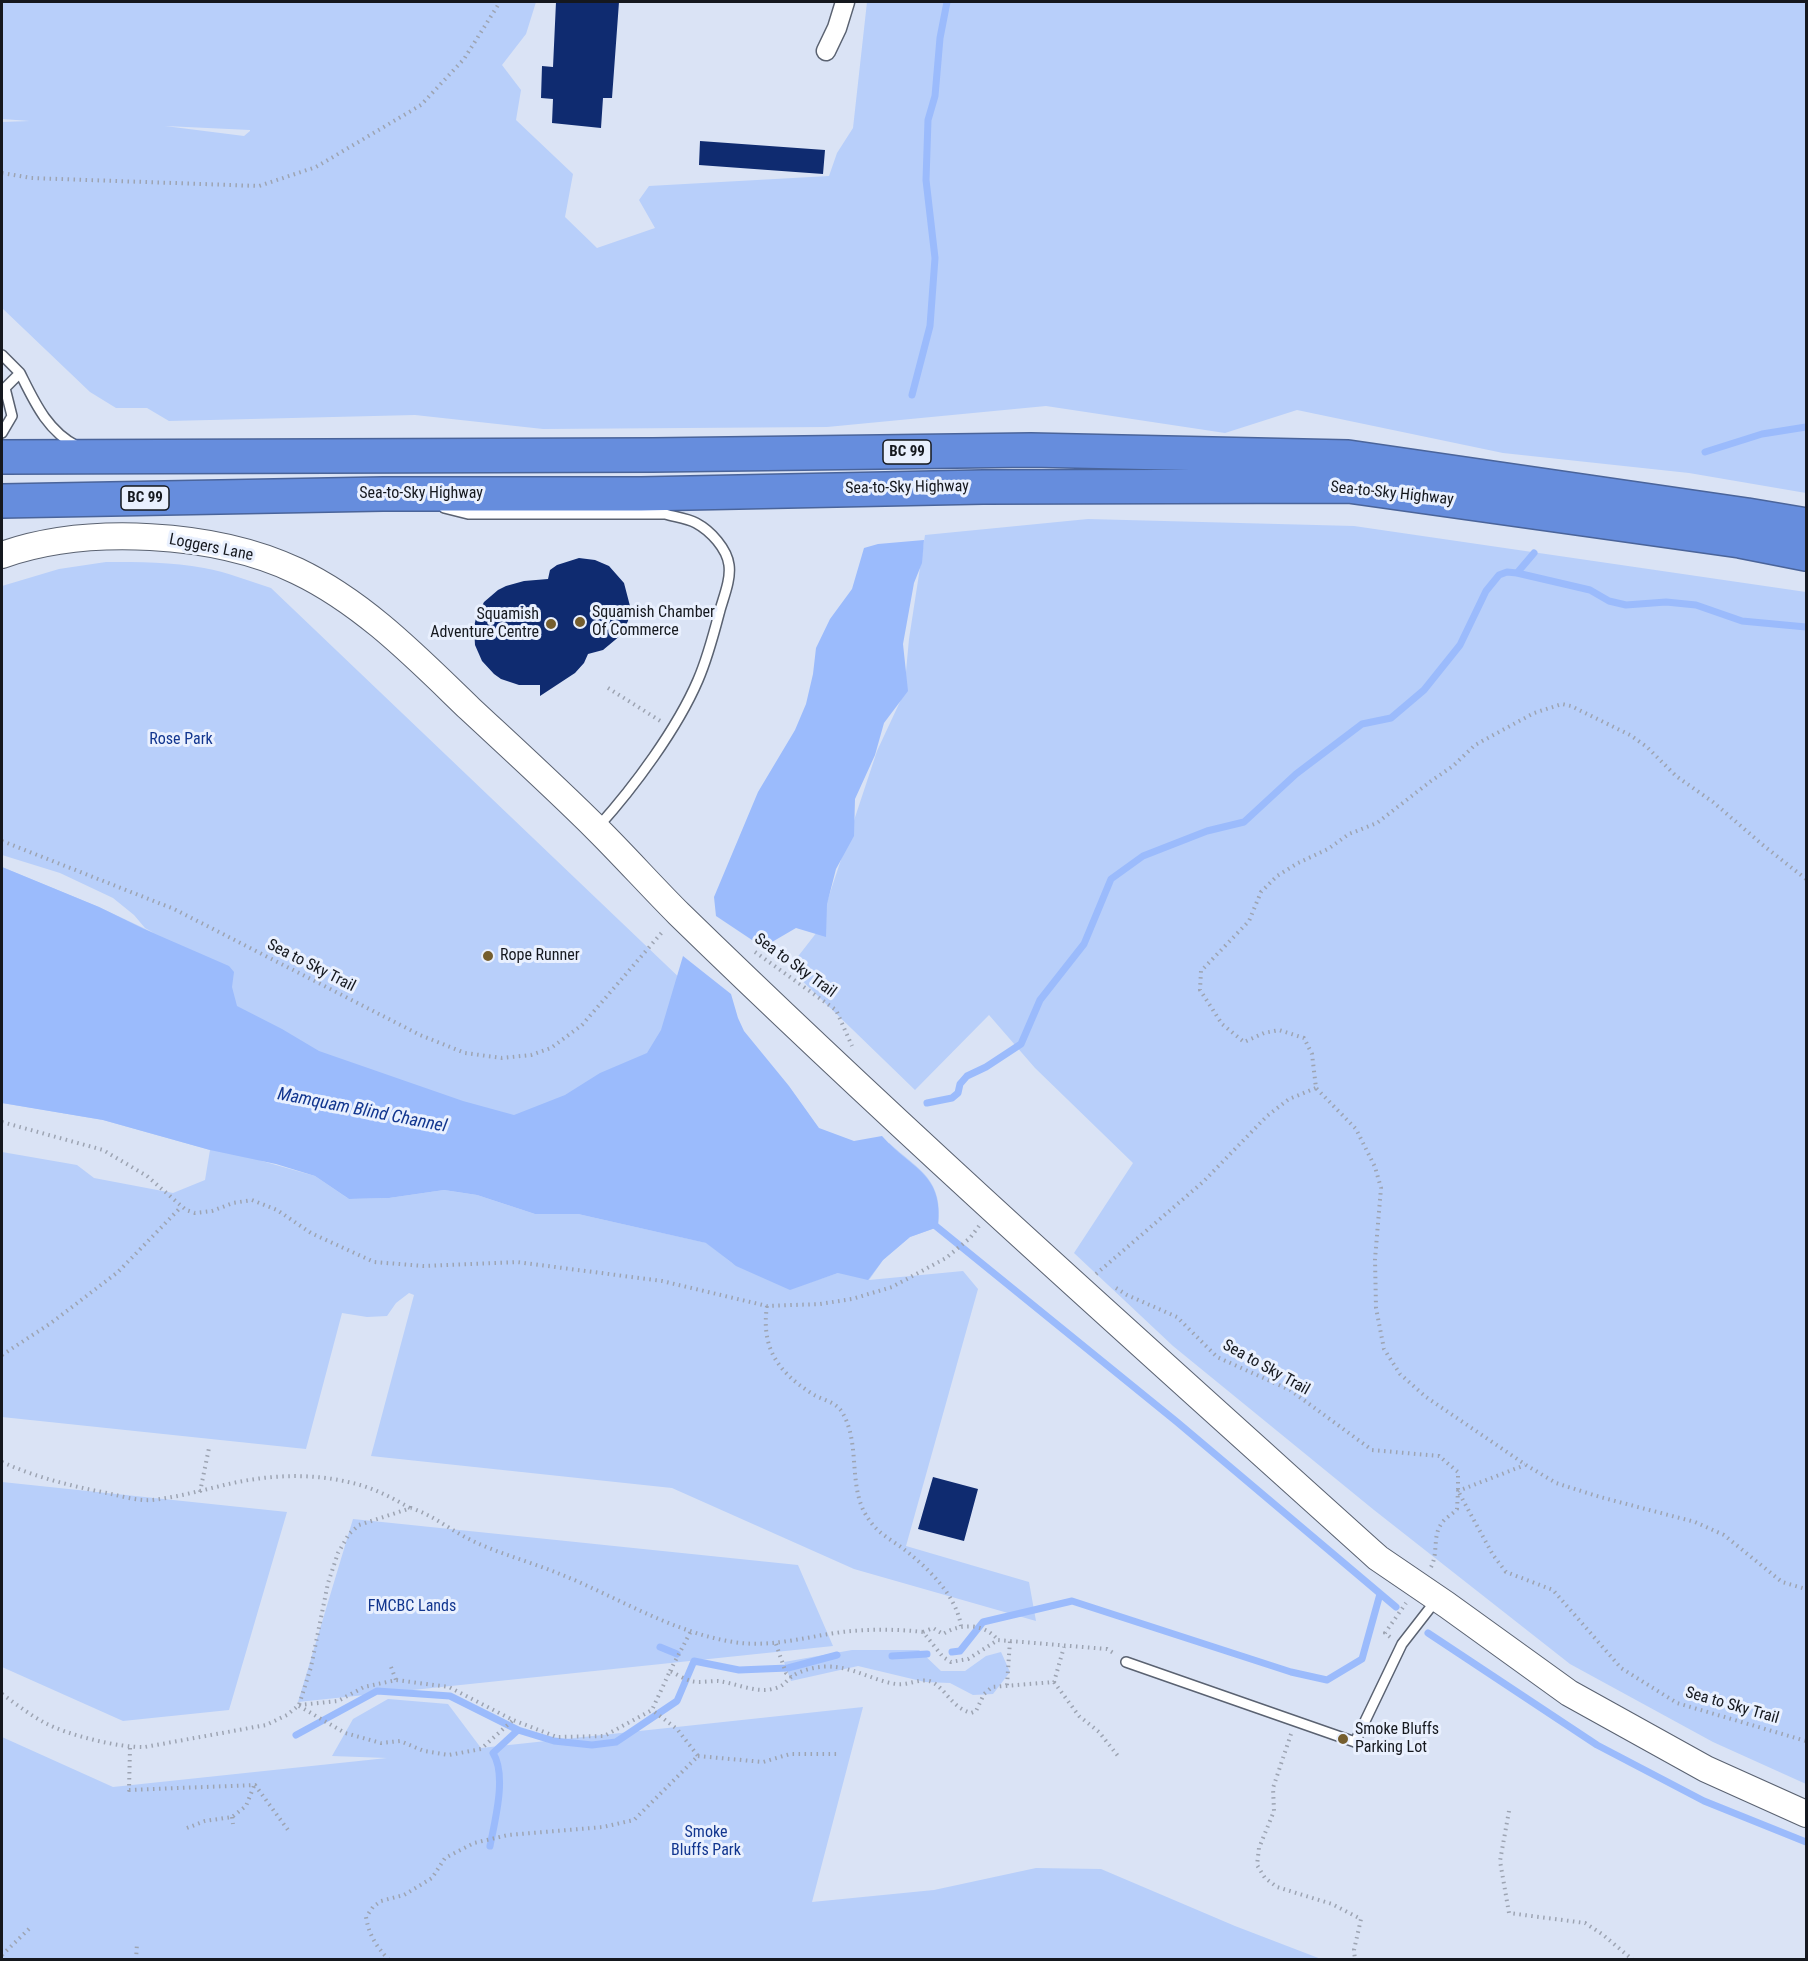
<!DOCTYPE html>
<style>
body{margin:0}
#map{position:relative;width:1808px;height:1961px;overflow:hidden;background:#dae3f5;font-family:"Roboto Condensed",sans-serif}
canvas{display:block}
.frame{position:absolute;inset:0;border:3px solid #15181e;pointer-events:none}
</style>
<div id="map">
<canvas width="1808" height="1961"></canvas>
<div class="frame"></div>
</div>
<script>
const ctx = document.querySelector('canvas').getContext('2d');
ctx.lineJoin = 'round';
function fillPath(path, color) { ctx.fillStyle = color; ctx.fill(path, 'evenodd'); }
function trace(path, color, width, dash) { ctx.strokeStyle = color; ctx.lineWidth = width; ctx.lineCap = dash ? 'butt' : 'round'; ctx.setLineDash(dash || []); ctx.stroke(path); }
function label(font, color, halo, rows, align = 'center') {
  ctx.font = font + ' "Roboto Condensed",sans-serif'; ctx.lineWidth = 6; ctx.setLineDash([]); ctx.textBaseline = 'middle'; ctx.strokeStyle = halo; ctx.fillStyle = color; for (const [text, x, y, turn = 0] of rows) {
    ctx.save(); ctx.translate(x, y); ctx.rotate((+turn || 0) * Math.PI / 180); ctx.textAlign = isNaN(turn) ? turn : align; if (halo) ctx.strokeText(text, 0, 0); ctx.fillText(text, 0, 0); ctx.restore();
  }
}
fillPath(new Path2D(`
 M 2,2 L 536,2 L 526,34 L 502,65 L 521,90 L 516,120 L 573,174 L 565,217 L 597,248 L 655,228 L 639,200 L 649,186 L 829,176 L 837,153 L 853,128 L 867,2 L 1806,2 L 1806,493 L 1689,473 L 1503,453 L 1297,410 L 1225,433 L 1046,406 L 827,427 L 543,429 L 415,415 L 169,421 L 147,408 L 116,408 L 90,392 L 2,308 L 2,122 L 30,121 L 2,119 ZM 165,126 L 250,130 L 250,131 L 244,136 Z
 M 1088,519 L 1354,526 L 1806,592 L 1806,1784 L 1713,1742 L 1570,1664 L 1374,1510 L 1173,1346 L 1074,1253 L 1133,1163 L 1035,1068 L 989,1015 L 915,1090 L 789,968 L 817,932 L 877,751 L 904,693 L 909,639 L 925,535 Z
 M 106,562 C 139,562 172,562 204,568 C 227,572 249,581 271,588 L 686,984 L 647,1063 L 519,1131 L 344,1071 L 2,867 L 99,907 L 154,933 L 145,928 L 134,915 L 113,898 L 60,873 L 2,855 L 2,586 L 59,569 Z
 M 2,1027 L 262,1161 L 315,1176 L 349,1199 L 389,1198 L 444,1190 L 477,1195 L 535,1214 L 578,1214 L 707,1243 L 732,1263 L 799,1286 L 838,1273 L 889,1143 C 920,1171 944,1179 938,1227 L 910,1237 L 883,1260 L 869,1280 L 963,1271 L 978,1289 L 906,1546 L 1029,1582 L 1036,1621 L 854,1569 L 672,1488 L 371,1456 L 414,1295 L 409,1293 L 396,1303 L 387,1316 L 367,1317 L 342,1313 L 306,1449 L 2,1417 L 2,1152 L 77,1165 L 94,1178 L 173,1193 L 205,1180 L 210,1150 L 103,1120 L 2,1103 Z
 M 2,1482 L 287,1512 L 229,1710 L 123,1721 L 2,1667 Z
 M 353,1519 L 798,1565 L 833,1646 L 298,1702 Z
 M 852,1650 L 919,1650 L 941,1671 L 965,1671 L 986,1656 L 1001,1652 L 1010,1672 L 993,1694 L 973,1695 L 950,1683 L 925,1682 L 858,1666 L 791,1681 L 784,1662 Z
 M 388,1699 L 448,1704 L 481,1748 L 863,1707 L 812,1902 L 934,1890 L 1036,1868 L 1101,1869 L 1235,1926 L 1321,1959 L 2,1959 L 2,1737 L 113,1787 L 387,1758 L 332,1756 L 353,1719 Z`), '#b8cffa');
fillPath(new Path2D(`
 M 924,540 L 922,563 L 914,583 L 903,644 L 908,691 L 884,723 L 875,755 L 855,799 L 854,836 L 836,869 L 827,904 L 826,937 L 796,928 L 772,942 L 755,942 L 716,916 L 714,897 L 758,792 L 795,730 L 806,704 L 813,674 L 816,648 L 830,619 L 852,589 L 864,548 L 878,544 Z
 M 2,867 L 99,907 L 144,929 L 229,966 L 234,972 L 232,987 L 237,1006 L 282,1029 L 319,1051 L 463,1101 L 514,1115 L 565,1095 L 600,1073 L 647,1053 L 661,1030 L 683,956 L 731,994 L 738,1018 L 744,1031 L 789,1086 L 819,1128 L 854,1141 L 882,1136 C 912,1170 944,1173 938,1227 L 910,1237 L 883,1260 L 868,1280 L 838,1273 L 790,1290 L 736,1266 L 706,1243 L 578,1214 L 535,1214 L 477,1195 L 444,1190 L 389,1198 L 349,1199 L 315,1176 L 276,1164 L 210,1150 L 103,1120 L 2,1103 Z`), '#9bbbfc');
trace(new Path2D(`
 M 912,395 L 930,326 L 935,258 L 926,180 L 928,120 L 935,96 L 940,38 L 947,2
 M 1705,452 L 1762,434 L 1806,427
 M 1517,573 L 1534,553
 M 927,1103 L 952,1098 L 958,1093 L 960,1084 L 967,1076 L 986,1067 L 1021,1044 L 1040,1000 L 1084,944 L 1111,879 L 1143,856 L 1207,831 L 1244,822 L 1296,774 L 1362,724 L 1391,718 L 1424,690 L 1460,645 L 1486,591 L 1499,575 L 1507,572 L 1517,573 L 1590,590 L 1609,601 L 1626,605 L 1666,602 L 1696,605 L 1742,621 L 1806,627
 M 932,1223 L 1177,1422 L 1396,1607
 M 1428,1633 L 1597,1745 L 1704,1801 L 1806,1842
 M 660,1647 L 677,1654
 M 952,1652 L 960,1651 L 983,1622 L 1072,1601 L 1291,1672 L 1327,1680 L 1362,1659 L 1380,1594
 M 892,1656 L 927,1654
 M 296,1735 L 377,1691 L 450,1696 L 518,1730 L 554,1741 L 592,1745 L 616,1742 L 677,1701 L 694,1661 L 739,1670 L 788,1668 L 837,1655
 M 490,1846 C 495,1820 507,1775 493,1753 L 518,1730`), '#9bbbfc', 7);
fillPath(new Path2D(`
 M 556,2 L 619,2 L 612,98 L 603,98 L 601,128 L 552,123 L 553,99 L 541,98 L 542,66 L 553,67 Z
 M 700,141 L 825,150 L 823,174 L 699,165 Z
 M 579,558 L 595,560 L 609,566 L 624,583 L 630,606 L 628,621 L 621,635 L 603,650 L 588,654 L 584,663 L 575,673 L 540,696 L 540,685 L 519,685 L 501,679 L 494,674 L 482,661 L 475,645 L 474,627 L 476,618 L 484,602 L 498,590 L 506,586 L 524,581 L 548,579 L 550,570 L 557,565 Z
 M 933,1477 L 978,1489 L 964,1541 L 918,1529 Z`), '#0f2b70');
const lane = new Path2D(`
 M 2,355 L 20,373 L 5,388 L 2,388
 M 20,373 C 34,401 47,431 77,446
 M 2,433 L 12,416 L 5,388
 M 444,508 L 468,514 L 665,514 C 675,517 687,518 696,523 C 711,531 727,549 729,565 C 731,579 724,596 720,610 C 714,633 708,657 698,680 C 677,729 634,787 598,827
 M 1126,1662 L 1355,1742 L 1402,1644 L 1437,1599`);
const street = new Path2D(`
 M 826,51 L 837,28 L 845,2`);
const secondary = new Path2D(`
 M 2,555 C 87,525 215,532 297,571 C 364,603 417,658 470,709 C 513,749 557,789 599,831 C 626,858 652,887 679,914 C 906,1135 1143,1346 1378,1558 L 1447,1605 L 1569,1693 L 1706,1769 L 1806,1814`);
const highway = new Path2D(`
 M 2,457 L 653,455 L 1031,450 L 1348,457 L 1747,515 L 1806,525
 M 2,501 L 383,494 L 641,494 L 983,487 L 1348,486 L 1740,541 L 1806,554`);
trace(lane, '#5a6271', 12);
trace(street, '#5a6271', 21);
trace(secondary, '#5a6271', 28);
trace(highway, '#4a649a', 36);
trace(new Path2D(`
 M 2,173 L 31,178 L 259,186 L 316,167 L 421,105 L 464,59 L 500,2
 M 608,688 L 662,722
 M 2,841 L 174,909 L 420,1035 L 465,1053 L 502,1058 L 531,1055 L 551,1048 L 582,1025 L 664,930
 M 1806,879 L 1764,846 L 1713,802 L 1676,776 L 1647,747 L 1630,735 L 1571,706 L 1562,704 L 1534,713 L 1475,745 L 1453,766 L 1431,781 L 1377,823 L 1349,834 L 1328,849 L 1298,863 L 1277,876 L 1261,892 L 1249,921 L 1201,971 L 1200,990 L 1222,1024 L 1244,1042 L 1264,1033 L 1279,1030 L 1304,1038 L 1312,1054 L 1316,1088 L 1356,1129 L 1375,1167 L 1381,1188 L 1375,1259 L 1376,1308 L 1384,1349 L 1400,1374 L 1426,1397 L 1526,1465 L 1556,1483 L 1600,1497 L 1695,1522 L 1724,1535 L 1782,1582 L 1806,1589
 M 755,952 L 836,1010 L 852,1046
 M 2,1122 L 103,1150 L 147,1176 L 186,1210 L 195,1213 L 212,1211 L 233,1203 L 252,1200 L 277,1210 L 311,1233 L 374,1262 L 424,1266 L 517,1262 L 662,1281 L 767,1306 L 820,1304 L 852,1299 L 892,1287 L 946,1258 L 970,1238 L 979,1226
 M 1096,1274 L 1203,1182 L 1267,1116 L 1289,1099 L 1316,1088
 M 1116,1288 L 1127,1295 L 1177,1317 L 1217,1357 L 1290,1390 L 1372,1450 L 1439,1456 L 1458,1472 L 1458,1491 L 1493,1555 L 1506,1572 L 1553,1590 L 1621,1668 L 1677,1703 L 1806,1741
 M 767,1306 C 761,1347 777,1371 811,1393 C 821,1400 835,1401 842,1412 C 862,1445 846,1490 870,1521 C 877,1532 891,1540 901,1547 C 926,1566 956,1594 961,1626
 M 2,1355 L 51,1323 L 118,1272 L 181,1207
 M 2,1462 C 35,1477 71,1486 107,1493 C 121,1496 137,1501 152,1500 C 180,1497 206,1489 233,1483 C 275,1474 318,1473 360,1485 C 378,1490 394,1499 410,1508
 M 200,1492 L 209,1448
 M 1431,1567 C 1438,1554 1433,1538 1440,1526 C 1444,1518 1452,1515 1457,1509 L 1458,1491 L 1525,1465
 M 923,1632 L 933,1628 L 943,1634 C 961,1623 984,1623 998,1640
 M 1390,1637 L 1385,1633 L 1406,1603
 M 776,1644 L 786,1673 L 791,1677
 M 391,1667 L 396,1680
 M 670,1671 L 691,1631
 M 1054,1682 L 1079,1716 L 1099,1732 L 1118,1756
 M 1007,1685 L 1010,1641
 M 2,1694 C 16,1704 30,1715 45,1723 C 68,1735 119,1748 145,1747 L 266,1725 L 287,1715 L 299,1705 L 311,1667 L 328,1583 L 338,1553 L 349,1534 L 359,1525 L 411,1508 C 433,1515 450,1530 471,1540 C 499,1554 531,1562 560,1574 C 617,1597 672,1632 733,1642 C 770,1648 805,1637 842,1632 C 868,1629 897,1629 923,1632 L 943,1657 L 951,1662 L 968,1659 L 998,1640 L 1107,1649 L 1115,1654
 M 299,1705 L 338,1701 L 364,1687 L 396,1680 L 449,1687 L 513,1720 L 557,1737 L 604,1736 L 652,1710 L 670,1671 C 676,1674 684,1679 691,1681 C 699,1683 709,1681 718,1681 C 735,1683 755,1693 772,1689 C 783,1687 784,1683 791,1677 C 802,1669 822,1665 835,1667 C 856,1669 875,1681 896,1684 C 908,1686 921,1677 932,1682 C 946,1689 951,1707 971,1713 L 976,1711 L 984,1694 L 992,1687 L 1054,1682 L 1064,1647
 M 299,1706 L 345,1733 L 381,1743 L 400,1741 L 424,1751 L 449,1755 L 481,1749 L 513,1720
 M 1291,1734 L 1273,1788 L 1274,1811 L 1259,1848 L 1257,1865 L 1265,1878 L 1277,1887 L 1332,1904 L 1361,1919 L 1354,1950 L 1355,1960
 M 130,1748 L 129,1790 L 255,1785 L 288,1830
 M 698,1756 L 763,1762 L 790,1754 L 839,1754
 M 1509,1811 L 1500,1861 L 1509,1913 L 1585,1923 L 1602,1934 L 1633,1960
 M 232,1817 L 233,1824
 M 187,1828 L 205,1821 L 232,1817 L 246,1806 L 254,1786
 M 2,1955 L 32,1926
 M 136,1960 L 137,1943
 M 389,1960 C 376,1946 369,1935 366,1917 L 373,1907 L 381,1901 L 404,1895 L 432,1878 L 445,1858 L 474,1843 L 508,1835 L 603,1827 L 634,1820 L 698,1756 L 677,1729 L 652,1710`), '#9da4b2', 4, [1.5, 4.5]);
trace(lane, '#fff', 9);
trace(street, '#fff', 18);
trace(secondary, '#fff', 26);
trace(highway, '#668ddd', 33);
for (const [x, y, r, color] of [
 [580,622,6,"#755e2e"],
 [551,624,6,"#755e2e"],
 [488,956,6,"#755e2e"],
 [1343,1739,6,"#755e2e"]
]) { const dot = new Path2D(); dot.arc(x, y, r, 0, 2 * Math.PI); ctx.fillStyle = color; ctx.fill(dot); trace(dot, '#e9f0fe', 2); }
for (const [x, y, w] of [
 [907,452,48],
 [145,498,48]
]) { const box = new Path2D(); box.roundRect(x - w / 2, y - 12, w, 24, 4.5); ctx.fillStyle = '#e9f0fe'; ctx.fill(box); trace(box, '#15181e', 1.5); }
label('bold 15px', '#15181e', null, [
 ["BC 99",907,452],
 ["BC 99",145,498]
]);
label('16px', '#15181e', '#e9f0fe', [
 ["Sea-to-Sky Highway",907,488,-1],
 ["Sea-to-Sky Highway",421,494],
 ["Sea-to-Sky Highway",1392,494,6],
 ["Loggers Lane",211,548,11],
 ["Sea to Sky Trail",311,966,27],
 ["Sea to Sky Trail",795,966,36],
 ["Sea to Sky Trail",1266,1368,29],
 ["Sea to Sky Trail",1732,1706,16]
]);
label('16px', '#15181e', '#e9f0fe', [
 ["Squamish Chamber",592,613],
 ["Of Commerce",592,631],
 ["Squamish",539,615,"right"],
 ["Adventure Centre",539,633,"right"],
 ["Rope Runner",500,956],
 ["Smoke Bluffs",1355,1730],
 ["Parking Lot",1355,1748]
], 'left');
label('16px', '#12368f', '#e9f0fe', [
 ["Rose Park",181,740],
 ["FMCBC Lands",412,1607],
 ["Smoke",706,1833],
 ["Bluffs Park",706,1851]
]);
label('italic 18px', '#12368f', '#e9f0fe', [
 ["Mamquam Blind Channel",362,1111,11]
]);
</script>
